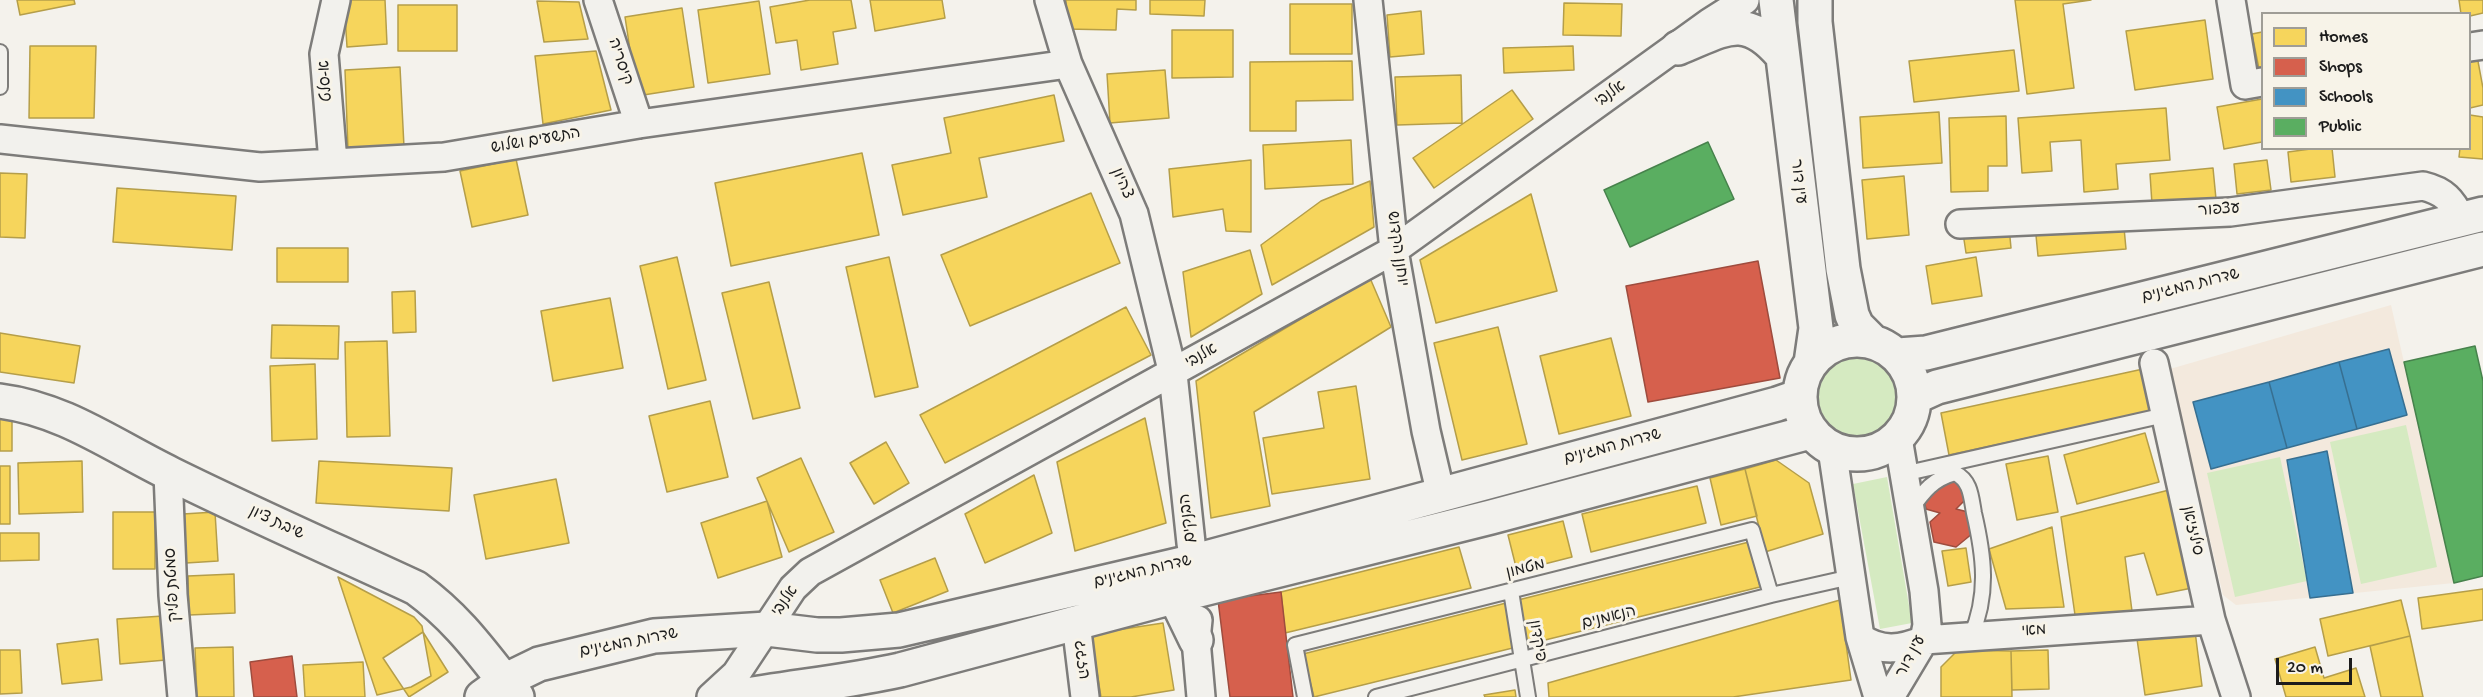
<!DOCTYPE html>
<meta charset="utf-8">
<style>
body{margin:0}
#map{position:relative;width:2483px;height:697px;overflow:hidden;background:#f4f2ec;font-family:"Gochi Hand",sans-serif}
canvas{display:block}
.legend{position:absolute;left:2261px;top:12px;width:210px;height:138px;box-sizing:border-box;background:#f7f3e8;border:2px solid #9f9d96;margin:0;padding:8px 10px;list-style:none;font-size:18px;color:#1c1c1c}
.legend li{display:flex;align-items:center;gap:12px;height:30px}
.legend b{width:30px;border:2px solid #9f9d96}
.scale{position:absolute;left:2276px;top:658px;width:76px;height:27px;box-sizing:border-box;border:3px solid #1c1c1c;border-top:0;padding-left:8px;font-size:18px;line-height:21px;white-space:nowrap;color:#1c1c1c;-webkit-text-stroke:4px #f7f3e8;paint-order:stroke}
</style>
<div id="map">
<canvas width="2483" height="697"></canvas>
<ul class="legend">
<li><b style="height:16px;background:#f6d55c"></b>Homes</li>
<li><b style="height:16px;background:#d6604d"></b>Shops</li>
<li><b style="height:16px;background:#4393c3"></b>Schools</li>
<li><b style="height:16px;background:#5aae61"></b>Public</li>
</ul>
<div class="scale">20 m</div>
</div>
<script>
const ctx = document.querySelector('canvas').getContext('2d');
ctx.lineJoin = 'round';
function fillPath(path, color) { ctx.fillStyle = color; ctx.fill(path, 'evenodd'); }
function trace(path, color, width, dash) { ctx.strokeStyle = color; ctx.lineWidth = width; ctx.lineCap = dash ? 'butt' : 'round'; ctx.setLineDash(dash || []); ctx.stroke(path); }
function label(font, color, halo, rows, align = 'center') {
  ctx.font = font + ' "Gochi Hand","Playpen Sans Hebrew",sans-serif'; ctx.lineWidth = 6; ctx.setLineDash([]); ctx.textBaseline = 'middle'; ctx.strokeStyle = halo; ctx.fillStyle = color; for (const [text, x, y, turn = 0] of rows) {
    ctx.save(); ctx.translate(x, y); ctx.rotate((+turn || 0) * Math.PI / 180); ctx.textAlign = isNaN(turn) ? turn : align; if (halo) ctx.strokeText(text, 0, 0); ctx.fillText(text, 0, 0); ctx.restore();
  }
}
fillPath(new Path2D(`
 M 2391,305 L 2454,583 L 2236,605 L 2223,595 L 2170,369 Z`), '#f3e9dd');
fillPath(new Path2D(`
 M1818 396a40 40 0 1 1 80 0a40 40 0 1 1-80 0Z
 M 2406,425 L 2437,567 L 2361,584 L 2330,442 Z
 M 2280,457 L 2307,581 L 2235,597 L 2207,473 Z
 M 1887,477 L 1912,623 L 1880,629 L 1853,484 Z`), '#d5eac1');
const homes = new Path2D(`
 M 17,0 L 74,0 L 75,4 L 20,15 Z
 M 344,0 L 385,0 L 387,44 L 347,47 Z
 M 810,0 L 851,0 L 856,28 L 833,32 L 838,64 L 801,70 L 797,40 L 776,43 L 770,7 Z
 M 870,0 L 942,0 L 945,18 L 875,31 Z
 M 1066,0 L 1136,0 L 1136,10 L 1117,9 L 1116,30 L 1066,29 Z
 M 1150,0 L 1205,0 L 1204,16 L 1150,14 Z
 M 2015,0 L 2091,0 L 2063,4 L 2074,88 L 2027,94 Z
 M 2459,0 L 2483,0 L 2483,13 L 2470,16 L 2470,14 L 2461,14 Z
 M 537,1 L 579,2 L 588,39 L 544,42 Z
 M 759,1 L 770,74 L 708,83 L 698,10 Z
 M 1564,3 L 1622,4 L 1621,36 L 1563,35 Z
 M 1290,4 L 1352,4 L 1352,54 L 1290,54 Z
 M 398,5 L 457,5 L 457,51 L 398,51 Z
 M 682,8 L 694,87 L 637,96 L 625,17 Z
 M 1421,11 L 1424,54 L 1390,57 L 1387,15 Z
 M 2205,20 L 2213,79 L 2135,90 L 2126,31 Z
 M 1172,30 L 1233,30 L 1233,77 L 1172,78 Z
 M 2262,32 L 2262,68 L 2259,69 L 2252,34 Z
 M 30,46 L 96,46 L 94,118 L 29,118 Z
 M 1573,46 L 1574,70 L 1504,73 L 1503,48 Z
 M 2014,50 L 2019,91 L 1914,102 L 1909,61 Z
 M 596,51 L 611,110 L 543,124 L 535,56 Z
 M 2477,56 L 2483,88 L 2483,105 L 2470,108 L 2470,57 Z
 M 1352,61 L 1353,100 L 1296,101 L 1296,131 L 1250,131 L 1250,62 Z
 M 400,67 L 404,147 L 348,150 L 345,70 Z
 M 1165,70 L 1169,118 L 1110,123 L 1107,74 Z
 M 1461,75 L 1462,123 L 1397,125 L 1395,77 Z
 M 1512,90 L 1533,119 L 1434,188 L 1413,158 Z
 M 1054,95 L 1064,141 L 979,158 L 987,197 L 903,215 L 892,165 L 951,153 L 944,118 Z
 M 2262,99 L 2262,142 L 2224,149 L 2217,107 Z
 M 2166,108 L 2170,160 L 2116,164 L 2118,189 L 2084,192 L 2081,140 L 2050,142 L 2052,171 L 2022,173 L 2018,118 Z
 M 1939,112 L 1942,163 L 1863,168 L 1860,117 Z
 M 2470,115 L 2483,117 L 2483,159 L 2459,157 L 2460,148 L 2470,148 Z
 M 2006,116 L 2007,166 L 1988,166 L 1988,191 L 1951,192 L 1949,118 Z
 M 1351,140 L 1353,184 L 1265,189 L 1263,145 Z
 M 2318,148 L 2332,148 L 2335,177 L 2291,182 L 2288,152 Z
 M 862,153 L 879,235 L 731,266 L 715,183 Z
 M 516,159 L 528,215 L 472,227 L 460,171 Z
 M 1251,160 L 1251,232 L 1226,231 L 1223,209 L 1173,217 L 1169,169 Z
 M 2267,160 L 2271,190 L 2237,194 L 2234,164 Z
 M 2213,168 L 2216,199 L 2152,204 L 2150,174 Z
 M 0,173 L 27,174 L 25,238 L 0,237 Z
 M 1904,176 L 1909,235 L 1867,239 L 1862,180 Z
 M 1370,181 L 1374,227 L 1272,285 L 1261,245 L 1321,201 Z
 M 117,188 L 236,196 L 232,250 L 113,242 Z
 M 1091,193 L 1120,263 L 970,326 L 941,255 Z
 M 1531,194 L 1557,291 L 1436,323 L 1420,260 Z
 M 2123,217 L 2126,249 L 2038,256 L 2035,225 Z
 M 2009,227 L 2011,248 L 1966,253 L 1963,233 Z
 M 277,248 L 348,248 L 348,282 L 277,282 Z
 M 1250,250 L 1262,294 L 1191,337 L 1183,272 Z
 M 677,257 L 706,380 L 668,389 L 640,266 Z
 M 889,257 L 918,387 L 875,397 L 846,267 Z
 M 1976,257 L 1982,296 L 1932,304 L 1926,266 Z
 M 1370,278 L 1391,327 L 1254,412 L 1270,506 L 1211,518 L 1196,381 Z
 M 769,282 L 800,408 L 753,419 L 722,293 Z
 M 415,291 L 416,332 L 393,333 L 392,292 Z
 M 610,298 L 623,368 L 553,381 L 541,311 Z
 M 1126,307 L 1151,355 L 945,463 L 920,415 Z
 M 272,325 L 339,326 L 338,359 L 271,358 Z
 M 1498,327 L 1527,444 L 1462,460 L 1434,343 Z
 M 0,333 L 80,346 L 74,383 L 0,372 Z
 M 1611,338 L 1631,416 L 1559,434 L 1540,356 Z
 M 387,341 L 390,436 L 347,437 L 345,342 Z
 M 315,364 L 317,439 L 272,441 L 270,366 Z
 M 2143,369 L 2152,411 L 1949,455 L 1941,413 Z
 M 1356,386 L 1370,479 L 1272,494 L 1263,438 L 1324,428 L 1318,392 Z
 M 710,401 L 728,477 L 667,492 L 649,416 Z
 M 1145,418 L 1166,523 L 1075,551 L 1057,462 Z
 M 0,419 L 12,419 L 12,451 L 0,451 Z
 M 2145,433 L 2159,482 L 2077,504 L 2064,455 Z
 M 886,442 L 909,483 L 874,504 L 850,463 Z
 M 2048,456 L 2058,512 L 2017,520 L 2006,464 Z
 M 801,458 L 834,532 L 789,552 L 757,478 Z
 M 1776,460 L 1809,483 L 1823,534 L 1765,552 L 1745,469 Z
 M 82,461 L 83,512 L 19,514 L 18,463 Z
 M 319,461 L 452,468 L 449,511 L 316,503 Z
 M 0,466 L 10,466 L 10,524 L 0,524 Z
 M 1745,469 L 1757,516 L 1721,525 L 1710,478 Z
 M 1034,475 L 1052,533 L 985,563 L 965,514 Z
 M 556,479 L 569,543 L 486,559 L 474,495 Z
 M 1697,486 L 1706,523 L 1591,552 L 1582,514 Z
 M 2169,490 L 2192,588 L 2157,595 L 2144,553 L 2125,557 L 2132,611 L 2075,615 L 2061,517 Z
 M 767,501 L 782,557 L 718,578 L 701,523 Z
 M 113,512 L 155,512 L 155,569 L 113,569 Z
 M 215,512 L 218,561 L 186,563 L 183,514 Z
 M 1563,521 L 1572,557 L 1517,571 L 1508,535 Z
 M 2052,527 L 2064,607 L 2006,609 L 1989,549 Z
 M 0,533 L 39,533 L 39,560 L 0,561 Z
 M 1749,542 L 1760,587 L 1314,697 L 1303,654 Z
 M 1459,547 L 1471,588 L 1285,633 L 1281,592 Z
 M 1966,548 L 1971,582 L 1948,586 L 1942,551 Z
 M 935,558 L 948,591 L 893,613 L 880,580 Z
 M 234,574 L 235,613 L 189,615 L 188,576 Z
 M 338,577 L 414,617 L 422,626 L 431,676 L 411,687 L 377,695 Z
 M 2483,589 L 2483,620 L 2422,629 L 2418,598 Z
 M 1840,600 L 1851,680 L 1733,697 L 1549,697 L 1548,683 Z
 M 2401,600 L 2410,636 L 2328,656 L 2320,619 Z
 M 163,616 L 166,660 L 120,664 L 117,619 Z
 M 1163,623 L 1174,690 L 1131,697 L 1101,697 L 1091,634 Z
 M 2195,631 L 2202,686 L 2145,695 L 2137,639 Z
 M 423,632 L 448,672 L 409,697 L 383,658 Z
 M 2410,636 L 2423,697 L 2381,697 L 2370,646 Z
 M 98,639 L 102,680 L 62,684 L 57,644 Z
 M 233,647 L 234,697 L 197,697 L 195,648 Z
 M 2315,647 L 2324,678 L 2356,668 L 2365,697 L 2286,697 L 2275,659 Z
 M 0,650 L 20,650 L 22,693 L 0,694 Z
 M 1958,650 L 2011,651 L 2012,697 L 1941,697 L 1941,667 Z
 M 2048,650 L 2049,689 L 2012,690 L 2011,651 Z
 M 363,662 L 365,697 L 305,697 L 303,665 Z
 M 1515,690 L 1516,697 L 1485,697 L 1484,695 Z`);
fillPath(homes, '#f6d55c');
trace(homes, '#b59e49', 1.5);
const shops = new Path2D(`
 M 1758,261 L 1780,378 L 1648,402 L 1626,286 Z
 M 1938,469 L 1959,478 L 1965,500 L 1956,509 L 1968,512 L 1973,533 L 1956,547 L 1934,542 L 1930,522 L 1940,513 L 1926,509 L 1921,487 Z
 M 1281,592 L 1293,697 L 1230,697 L 1218,600 Z
 M 292,656 L 297,697 L 254,697 L 250,662 Z`);
fillPath(shops, '#d6604d');
trace(shops, '#9e4c3e', 1.5);
const schools = new Path2D(`
 M 2389,349 L 2407,415 L 2357,429 L 2339,362 Z
 M 2339,362 L 2357,429 L 2287,448 L 2269,382 Z
 M 2269,382 L 2287,448 L 2211,469 L 2193,402 Z
 M 2327,451 L 2353,593 L 2310,598 L 2287,460 Z`);
fillPath(schools, '#4393c3');
trace(schools, '#376f91', 1.5);
const public = new Path2D(`
 M 1708,142 L 1734,199 L 1630,247 L 1604,190 Z
 M 2475,346 L 2483,381 L 2483,576 L 2454,583 L 2404,362 Z`);
fillPath(public, '#5aae61');
trace(public, '#47824c', 1.5);
const lane = new Path2D(`
 M 0,52 L 0,87
 M 1903,474 L 2165,415
 M 1911,509 C 1924,491 1933,479 1955,473 C 1971,481 1971,497 1974,513 C 1984,556 1989,594 1971,636
 M 1511,591 L 1528,697
 M 1305,697 L 1295,645 L 1752,530 L 1771,595
 M 1376,697 L 1771,595 L 1851,577`);
const street = new Path2D(`
 M 598,0 L 639,124
 M 1049,0 L 1068,64 L 1134,214 L 1173,374 L 1191,543 L 1198,582
 M 1368,0 L 1394,250 L 1426,431 L 1441,495
 M 2231,0 L 2245,85 L 2262,82
 M 2470,47 L 2483,45
 M 0,139 L 260,167 L 444,157 L 639,124 L 1068,64
 M 333,162 L 324,54 L 336,0
 M 1960,224 L 2230,212 L 2423,186 C 2444,191 2452,200 2461,219
 M 2154,363 L 2211,620 L 2236,697
 M 1832,449 L 1860,637 L 1878,697
 M 168,473 L 173,595 L 182,697
 M 1198,620 L 1196,640 L 1201,697
 M 1076,623 L 1085,697
 M 1860,637 C 1881,653 1902,649 1924,640 L 2211,620
 M 711,697 L 736,674 L 793,588 L 810,572 L 1394,250 L 1709,23 L 1745,0
 M 1890,697 L 1924,640 L 1927,625 L 1924,591 L 1898,438`);
const secondary = new Path2D(`
 M 1776,0 L 1816,328 L 1811,363
 M 1815,0 L 1815,22 L 1843,269 L 1852,315 L 1857,326 L 1872,341
 M 1678,48 C 1723,30 1744,11 1781,54
 M1800 397a57 57 0 1 1 114 0a57 57 0 1 1-114 0Z
 M 1898,355 L 1926,353 L 2483,214
 M 1915,397 L 1937,387 L 2483,249
 M 0,401 C 64,409 115,447 171,474 C 252,514 334,550 416,588 C 461,621 483,655 517,697
 M 1160,581 L 1180,607 L 1196,640
 M 482,697 L 504,681 L 539,664 L 654,636 L 767,629 L 817,635 L 841,635 L 899,630 L 1195,561 L 1777,404 L 1800,396
 M 736,697 C 791,687 846,682 900,670 L 1199,590 L 1491,517 L 1810,432`);
trace(lane, '#7d7c7a', 18);
trace(street, '#7d7c7a', 32);
trace(secondary, '#7d7c7a', 38);
trace(lane, '#f2f1ed', 14);
trace(street, '#f2f1ed', 27);
trace(secondary, '#f2f1ed', 33);
label('16px', '#1c1c1c', '#f7f3e8', [
 ["קיסריה",619,62,72],
 ["א-סלט",327,81,-94],
 ["אלנבי",1611,95,-35],
 ["התשעים ושלוש",536,142,-10],
 ["עין דור",1797,182,83],
 ["צהיון",1121,184,66],
 ["עצפור",2219,211,-4],
 ["יוחנן הקדוש",1396,249,82],
 ["שדרות המגינים",2191,287,-14],
 ["אלנבי",1202,357,-29],
 ["שדרות המגינים",1613,448,-15],
 ["הבנקים",1189,518,-97],
 ["שיבת ציון",276,524,25],
 ["סיליזיאן",2191,531,77],
 ["מטמון",1526,570,-14],
 ["שדרות המגינים",1143,573,-13],
 ["סמטת פליק",174,585,-93],
 ["אלנבי",786,602,-54],
 ["הנאמנים",1609,619,-14],
 ["מאי",2034,632,-4],
 ["פיקדון",1536,641,80],
 ["שדרות המגינים",629,644,-11],
 ["עין דור",1912,657,-62],
 ["הזגג",1080,660,83]
]);
</script>
